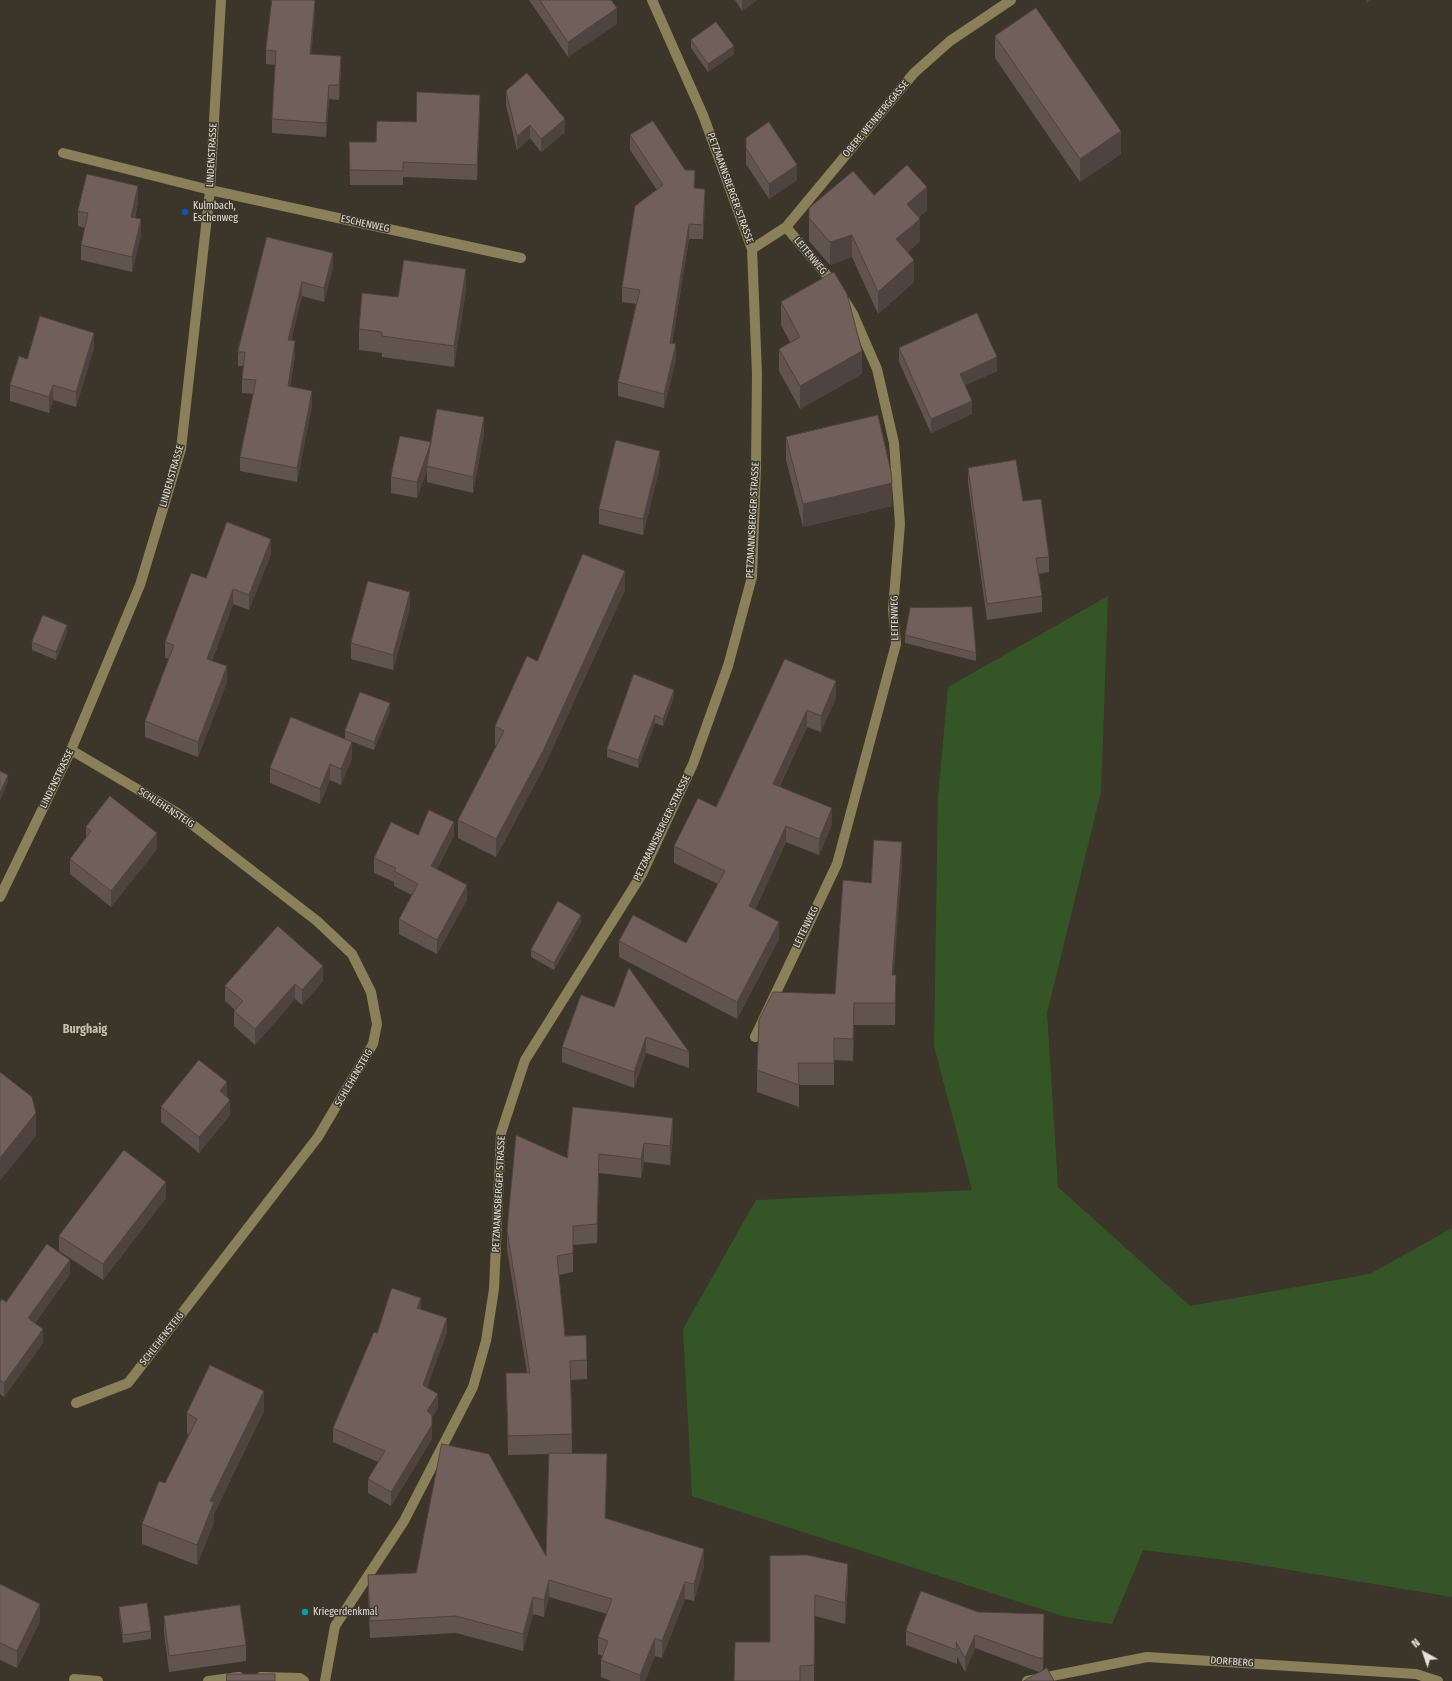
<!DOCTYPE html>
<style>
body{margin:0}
#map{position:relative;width:1452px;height:1681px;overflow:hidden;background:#3b3629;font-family:"Fira Sans Condensed",sans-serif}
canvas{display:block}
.north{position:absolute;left:1404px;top:1633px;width:40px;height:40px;-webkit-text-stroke:3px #3b3629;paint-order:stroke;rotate:320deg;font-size:11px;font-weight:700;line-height:16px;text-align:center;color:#e4e1d9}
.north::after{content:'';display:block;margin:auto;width:14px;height:18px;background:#e4e1d9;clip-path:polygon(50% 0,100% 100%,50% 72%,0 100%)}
</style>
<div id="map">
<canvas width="1452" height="1681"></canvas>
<div class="north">N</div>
</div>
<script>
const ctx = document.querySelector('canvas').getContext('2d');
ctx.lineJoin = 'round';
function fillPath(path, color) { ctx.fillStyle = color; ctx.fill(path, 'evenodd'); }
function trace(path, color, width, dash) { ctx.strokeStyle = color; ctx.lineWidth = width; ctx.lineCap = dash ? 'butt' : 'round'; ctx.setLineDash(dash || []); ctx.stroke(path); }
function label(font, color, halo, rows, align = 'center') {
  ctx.font = font + ' "Fira Sans Condensed",sans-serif'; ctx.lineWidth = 3; ctx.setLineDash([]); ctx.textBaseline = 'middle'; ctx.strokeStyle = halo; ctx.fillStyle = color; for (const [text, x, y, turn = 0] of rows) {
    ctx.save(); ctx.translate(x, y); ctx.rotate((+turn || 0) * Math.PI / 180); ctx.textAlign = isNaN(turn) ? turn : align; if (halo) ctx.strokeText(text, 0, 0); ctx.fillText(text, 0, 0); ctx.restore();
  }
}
fillPath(new Path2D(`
 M 1108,596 L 1101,792 L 1047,1013 L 1058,1187 L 1190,1306 L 1370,1274 L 1452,1228 L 1452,1597 L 1242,1562 L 1143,1550 L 1112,1624 L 1066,1617 L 692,1496 L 683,1329 L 756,1200 L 972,1190 L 934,1046 L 938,798 L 948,687 Z`), '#345627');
trace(new Path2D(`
 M 63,153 L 210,190 L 521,258
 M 786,227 L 835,285
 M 752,249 L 786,227 L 914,73 L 950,41 L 1011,0
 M 71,750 L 176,812 L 317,921 L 352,954 L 371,992 L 377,1024 L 373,1044 L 318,1137 L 128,1383 L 76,1403
 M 0,897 L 71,750 L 140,585 L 181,449 L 210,190 L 221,0
 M 755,1037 L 837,864 L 896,644 L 893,609 L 900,524 L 894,443 L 877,369 L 853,314 L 845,301
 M 261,1677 L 300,1678 L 304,1681
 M 74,1679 L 98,1681
 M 208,1681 L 239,1677
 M 325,1681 L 335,1626 L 404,1521 L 473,1387 L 486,1341 L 494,1289 L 501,1133 L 525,1060 L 642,874 L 693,764 L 728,666 L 752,577 L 756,467 L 757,374 L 752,249 L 703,115 L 652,0
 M 1027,1681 L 1147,1657 L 1416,1674 L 1438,1681`), '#8a805a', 10);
fillPath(new Path2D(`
 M 315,0 L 315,11 L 311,55 L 341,70 L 339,100 L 329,99 L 326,137 L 272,133 L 272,119 L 276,65 L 266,64 L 266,50 Z
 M 529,0 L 611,0 L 617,24 L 568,57 Z
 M 735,0 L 757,0 L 742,11 Z
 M 995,36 L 1121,154 L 1080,182 L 995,58 Z
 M 691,40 L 734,54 L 708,72 L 691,48 Z
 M 506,91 L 565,132 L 541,152 L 530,138 L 517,150 L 506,105 Z
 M 480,109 L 477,180 L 403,177 L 403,185 L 350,185 L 349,142 L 376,142 L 416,122 Z
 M 630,135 L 695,188 L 705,203 L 703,239 L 689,239 L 672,344 L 676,359 L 664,408 L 618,396 L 618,382 L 636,304 L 622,302 L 622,287 L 657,190 L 630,150 Z
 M 746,138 L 797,180 L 769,199 L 746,164 Z
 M 874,195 L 927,210 L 919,217 L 920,241 L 908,252 L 914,282 L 878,314 L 852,257 L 830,265 L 809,241 L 809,208 Z
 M 138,202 L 135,218 L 141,235 L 132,272 L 81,260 L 81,245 L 85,228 L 78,226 L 78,211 Z
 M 267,237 L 333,267 L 324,302 L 302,296 L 291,340 L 295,355 L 290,387 L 312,405 L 297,482 L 240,471 L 240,457 L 253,394 L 242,393 L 242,379 L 244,366 L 238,366 L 238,352 Z
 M 466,290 L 454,367 L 382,357 L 382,353 L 359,350 L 359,329 L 398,297 Z
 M 781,302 L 862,374 L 800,409 L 779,371 L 779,349 L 790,342 L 781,325 Z
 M 94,348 L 76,407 L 53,400 L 49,413 L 10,401 L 10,385 Z
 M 899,348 L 997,371 L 965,385 L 972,414 L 931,433 L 899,362 Z
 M 484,433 L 473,493 L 427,482 L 427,470 L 417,498 L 391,493 L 391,477 L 431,442 Z
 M 786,437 L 892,506 L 803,527 L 786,460 Z
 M 660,466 L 643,535 L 599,524 L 599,509 Z
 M 968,468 L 1023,501 L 1049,557 L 1049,572 L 1039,574 L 1042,596 L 1042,612 L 987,620 L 968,483 Z
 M 271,554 L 249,610 L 233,604 L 212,661 L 227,682 L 198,757 L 145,737 L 145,721 L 169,659 L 165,658 L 165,642 L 206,578 Z
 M 625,590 L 544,767 L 496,857 L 458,838 L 458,820 L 496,746 L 495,745 L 495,726 L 537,661 Z
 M 410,608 L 393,670 L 351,659 L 351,643 Z
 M 67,633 L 56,660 L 32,650 L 32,642 Z
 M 905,635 L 976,653 L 976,661 L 905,643 Z
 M 785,659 L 836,697 L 821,732 L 807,727 L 780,786 L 832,824 L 819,855 L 786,842 L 755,910 L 779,939 L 737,1019 L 619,957 L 619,941 L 686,943 L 718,884 L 674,863 L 674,846 L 716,807 Z
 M 674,697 L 663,726 L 655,723 L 638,768 L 607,757 L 607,749 Z
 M 390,711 L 374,750 L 345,739 L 345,731 Z
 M 352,758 L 341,785 L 330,780 L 320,804 L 270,783 L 270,768 Z
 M 86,827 L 157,849 L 111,907 L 70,874 L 70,859 L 86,838 Z
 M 418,835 L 454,836 L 437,869 L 467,900 L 437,954 L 399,934 L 399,919 L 412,895 L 394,886 L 394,882 L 374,873 L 374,858 Z
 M 902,864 L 893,975 L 896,975 L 895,1025 L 854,1025 L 853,1061 L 834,1060 L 834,1085 L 799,1085 L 799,1107 L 757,1092 L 757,1070 L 835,994 L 871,883 Z
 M 581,922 L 554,970 L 531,957 L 531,950 Z
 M 323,981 L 302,1005 L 295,999 L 255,1045 L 234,1026 L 234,1011 L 235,1010 L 225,1001 L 225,986 Z
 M 581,995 L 689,1052 L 689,1068 L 646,1053 L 634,1088 L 562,1062 L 562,1047 Z
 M 227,1097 L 230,1115 L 199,1153 L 161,1122 L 161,1107 Z
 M 673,1137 L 670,1165 L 644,1162 L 641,1178 L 599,1173 L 597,1243 L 573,1245 L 573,1272 L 559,1275 L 565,1336 L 587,1360 L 587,1379 L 571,1380 L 572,1453 L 607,1471 L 605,1518 L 704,1566 L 694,1601 L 685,1599 L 662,1658 L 655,1656 L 645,1681 L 611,1681 L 601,1677 L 601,1660 L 602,1656 L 598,1654 L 598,1637 L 607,1614 L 549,1597 L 544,1617 L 533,1614 L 523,1651 L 456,1633 L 370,1638 L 368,1592 L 368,1575 L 416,1573 L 546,1556 L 549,1454 L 508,1455 L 506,1373 L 527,1373 L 507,1249 L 507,1230 L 567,1158 Z
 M 166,1198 L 103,1280 L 59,1251 L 59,1236 Z
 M 70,1274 L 35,1323 L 43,1343 L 4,1397 L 0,1394 L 0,1302 L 6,1302 Z
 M 421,1309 L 447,1332 L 427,1387 L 438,1408 L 432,1417 L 432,1439 L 391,1506 L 368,1493 L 368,1479 L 378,1462 L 333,1442 L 333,1428 L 377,1333 Z
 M 264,1411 L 214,1514 L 214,1522 L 197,1565 L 142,1544 L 142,1524 L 165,1483 L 189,1435 L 187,1433 L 187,1413 Z
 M 770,1556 L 848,1585 L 845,1624 L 815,1616 L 814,1681 L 734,1681 L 770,1642 Z
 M 0,1584 L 40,1621 L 17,1668 L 0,1660 Z
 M 119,1607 L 151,1631 L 151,1639 L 123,1643 L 119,1614 Z
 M 978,1612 L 1044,1628 L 1043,1670 L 1039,1672 L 975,1648 L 965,1672 L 957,1657 L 957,1664 L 906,1645 L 906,1631 Z
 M 164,1616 L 246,1645 L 246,1661 L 169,1672 L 164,1632 Z`), '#61534d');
fillPath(new Path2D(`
 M 315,0 L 315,11 L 310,69 L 310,54 Z
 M 742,0 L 757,0 L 742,11 Z
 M 1366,0 L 1371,0 L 1366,4 Z
 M 617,8 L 617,24 L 568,57 L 568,42 Z
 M 734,46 L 734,54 L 708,72 L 708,64 Z
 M 341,56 L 341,70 L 339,100 L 339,85 Z
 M 329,85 L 329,99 L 326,137 L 326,123 Z
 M 480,95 L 480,109 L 477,180 L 477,165 Z
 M 565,119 L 565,132 L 541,152 L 541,139 Z
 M 530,125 L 530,138 L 517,150 L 517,136 Z
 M 1121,131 L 1121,154 L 1080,182 L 1080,159 Z
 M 797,165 L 797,180 L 769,199 L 769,184 Z
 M 138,186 L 138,202 L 131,232 L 131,217 Z
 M 927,187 L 927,210 L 907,227 L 907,204 Z
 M 705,189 L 705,203 L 703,239 L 703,225 Z
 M 141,219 L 141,235 L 132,272 L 132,257 Z
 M 920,219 L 920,241 L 896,262 L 896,239 Z
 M 689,224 L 689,239 L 670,357 L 670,343 Z
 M 852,235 L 852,257 L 830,265 L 830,242 Z
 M 333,253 L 333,267 L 324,302 L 324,288 Z
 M 914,260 L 914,282 L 878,314 L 878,292 Z
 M 466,269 L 466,290 L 454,367 L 454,346 Z
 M 302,282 L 302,296 L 288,354 L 288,340 Z
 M 94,333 L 94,348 L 76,407 L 76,392 Z
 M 295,341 L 295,355 L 288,400 L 288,386 Z
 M 676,344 L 676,359 L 664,408 L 664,394 Z
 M 862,351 L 862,374 L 800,409 L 800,386 Z
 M 997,357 L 997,371 L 960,388 L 960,374 Z
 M 53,385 L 53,400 L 49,413 L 49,397 Z
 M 312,391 L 312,405 L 297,482 L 297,468 Z
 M 972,401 L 972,414 L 931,433 L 931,419 Z
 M 484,417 L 484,433 L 473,493 L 473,477 Z
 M 431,442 L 427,470 L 417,498 L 417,482 Z
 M 660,451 L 660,466 L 643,535 L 643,519 Z
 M 892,483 L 892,506 L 803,527 L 803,504 Z
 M 271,539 L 271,554 L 249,610 L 249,595 Z
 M 625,571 L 625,590 L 544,767 L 496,857 L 496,839 Z
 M 233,589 L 233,604 L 207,674 L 207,659 Z
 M 410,592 L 410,608 L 393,670 L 393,655 Z
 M 67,625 L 67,633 L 56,660 L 56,652 Z
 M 227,666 L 227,682 L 198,757 L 198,742 Z
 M 836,681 L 836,697 L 821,732 L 821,716 Z
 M 674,690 L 674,697 L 663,726 L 663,719 Z
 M 390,703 L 390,711 L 374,750 L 374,742 Z
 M 807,710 L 807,727 L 773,800 L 773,784 Z
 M 655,715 L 655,723 L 638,768 L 638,760 Z
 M 352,742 L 352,758 L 341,785 L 341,769 Z
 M 330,764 L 330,780 L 320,804 L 320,789 Z
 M 8,775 L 8,782 L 0,801 L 0,793 Z
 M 832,808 L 832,824 L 819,855 L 819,839 Z
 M 454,822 L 454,836 L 431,880 L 431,866 Z
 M 786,826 L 786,842 L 749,923 L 749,906 Z
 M 157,833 L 157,849 L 111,907 L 111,891 Z
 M 902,842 L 902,864 L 892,997 L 892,975 Z
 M 467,885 L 467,900 L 437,954 L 437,940 Z
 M 581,915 L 581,922 L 554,970 L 554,963 Z
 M 779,922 L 779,939 L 737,1019 L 737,1002 Z
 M 323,966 L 323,981 L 302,1005 L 302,990 Z
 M 295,984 L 295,999 L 255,1045 L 255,1029 Z
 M 854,1003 L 854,1025 L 853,1061 L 853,1039 Z
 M 646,1037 L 646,1053 L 634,1088 L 634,1072 Z
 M 227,1082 L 227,1098 L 220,1091 Z
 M 230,1100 L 230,1115 L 199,1153 L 199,1137 Z
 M 36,1113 L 36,1136 L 0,1181 L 0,1158 Z
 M 673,1118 L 673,1137 L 670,1165 L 670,1146 Z
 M 644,1143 L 644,1162 L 641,1178 L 641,1159 Z
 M 599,1154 L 599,1173 L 597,1243 L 597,1224 Z
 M 166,1182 L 166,1198 L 103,1280 L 103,1264 Z
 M 70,1260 L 70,1274 L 28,1332 L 28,1318 Z
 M 421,1298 L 421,1312 L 417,1308 Z
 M 447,1318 L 447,1332 L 423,1399 L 423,1385 Z
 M 43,1329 L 43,1343 L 4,1397 L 4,1383 Z
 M 264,1391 L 264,1411 L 214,1514 L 214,1522 L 197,1565 L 197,1545 L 210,1501 Z
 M 438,1394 L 438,1408 L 427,1426 L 427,1411 Z
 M 432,1425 L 432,1439 L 391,1506 L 391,1492 Z
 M 607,1454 L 607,1471 L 605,1535 L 605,1518 Z
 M 704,1549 L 704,1566 L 694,1601 L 694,1584 Z
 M 848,1564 L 848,1585 L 845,1624 L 845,1603 Z
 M 549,1580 L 549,1597 L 544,1617 L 544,1600 Z
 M 685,1582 L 685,1599 L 662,1658 L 662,1641 Z
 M 533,1597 L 533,1614 L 523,1651 L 523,1634 Z
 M 40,1604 L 40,1621 L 17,1668 L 17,1651 Z
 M 975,1635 L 975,1648 L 965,1672 L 965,1658 Z
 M 655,1638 L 655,1656 L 645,1681 L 640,1681 L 640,1675 Z`), '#4f433f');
const building = new Path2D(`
 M 272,0 L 315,0 L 310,54 L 341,56 L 339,85 L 329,85 L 326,123 L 272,119 L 276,51 L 266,50 Z
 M 540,0 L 611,0 L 617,8 L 568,42 Z
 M 1036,8 L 1121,131 L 1080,159 L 995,36 Z
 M 716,22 L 734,46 L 708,64 L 691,40 Z
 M 527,73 L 565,119 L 541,139 L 530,125 L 517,136 L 506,91 Z
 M 417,92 L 480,95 L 477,165 L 403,162 L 403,171 L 350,170 L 349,142 L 376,142 L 377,121 L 416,122 Z
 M 653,121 L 685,170 L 695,170 L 694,188 L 705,189 L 703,225 L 689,224 L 670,343 L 676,344 L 664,394 L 618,382 L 640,290 L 622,287 L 635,206 L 663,185 L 630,135 Z
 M 769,122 L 797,165 L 769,184 L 746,148 L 746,138 Z
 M 907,165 L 927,187 L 907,204 L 920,219 L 896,239 L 914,260 L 878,292 L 852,235 L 830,242 L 809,218 L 809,208 L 853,171 L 874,195 Z
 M 87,174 L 138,186 L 131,217 L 141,219 L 132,257 L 81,245 L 88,213 L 78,211 Z
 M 267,237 L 333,253 L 324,288 L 302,282 L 288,340 L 295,341 L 288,386 L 312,391 L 297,468 L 240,457 L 256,380 L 242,379 L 245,352 L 238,352 Z
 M 404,260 L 466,269 L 454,346 L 382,336 L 382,332 L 359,329 L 362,293 L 398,297 Z
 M 834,272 L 847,294 L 862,351 L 800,386 L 779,349 L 800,337 L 781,302 Z
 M 977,313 L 997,357 L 960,374 L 972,401 L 931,419 L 899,348 Z
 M 40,316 L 94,333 L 76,392 L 53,385 L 49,397 L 10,385 L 19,356 L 27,359 Z
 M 437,409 L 484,417 L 473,477 L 427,466 Z
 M 878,415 L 891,472 L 892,483 L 803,504 L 786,437 Z
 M 400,436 L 431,442 L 417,482 L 391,477 Z
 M 616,440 L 660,451 L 643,519 L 599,509 Z
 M 1016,460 L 1023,501 L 1041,499 L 1049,557 L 1036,558 L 1042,596 L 987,604 L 968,468 Z
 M 227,522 L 271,539 L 249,595 L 233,589 L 207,659 L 227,666 L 198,742 L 145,721 L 174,645 L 165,642 L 191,573 L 206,578 Z
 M 583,554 L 625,571 L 544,749 L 496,839 L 458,820 L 504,731 L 495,726 L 527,656 L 537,661 Z
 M 368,581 L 410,592 L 393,655 L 351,643 Z
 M 972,607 L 976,653 L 905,635 L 910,608 Z
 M 43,615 L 67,625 L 56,652 L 32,642 Z
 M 785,659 L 836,681 L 821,716 L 807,710 L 773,784 L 832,808 L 819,839 L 786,826 L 749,906 L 779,922 L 737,1002 L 619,941 L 633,915 L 686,943 L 725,871 L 674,846 L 698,798 L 716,807 Z
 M 634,674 L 674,690 L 663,719 L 655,715 L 638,760 L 607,749 Z
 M 360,692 L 390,703 L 374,742 L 345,731 Z
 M 291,717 L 352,742 L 341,769 L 330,764 L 320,789 L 270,768 Z
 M 0,771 L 8,775 L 0,793 Z
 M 110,796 L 157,833 L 111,891 L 70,859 L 91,831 L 86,827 Z
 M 429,810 L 454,822 L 431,866 L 467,885 L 437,940 L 399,919 L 418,884 L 394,871 L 396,868 L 374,858 L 391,822 L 418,835 Z
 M 874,840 L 902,842 L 892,975 L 896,975 L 895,1003 L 854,1003 L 853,1039 L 834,1038 L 834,1063 L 798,1063 L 799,1085 L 757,1070 L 759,1020 L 773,992 L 835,994 L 843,880 L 871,883 Z
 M 558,901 L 581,915 L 554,963 L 531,950 Z
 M 278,926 L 323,966 L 302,990 L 295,984 L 255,1029 L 234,1011 L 243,1001 L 225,986 Z
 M 629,968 L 689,1052 L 646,1037 L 634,1072 L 562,1047 L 581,995 L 614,1007 Z
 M 199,1060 L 227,1082 L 220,1091 L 230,1100 L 199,1137 L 161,1107 Z
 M 0,1072 L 32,1097 L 36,1113 L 0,1158 Z
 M 573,1107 L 673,1118 L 670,1146 L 644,1143 L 641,1159 L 599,1154 L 597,1224 L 573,1226 L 573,1253 L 557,1256 L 565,1336 L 586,1335 L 587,1360 L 570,1361 L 572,1434 L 508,1436 L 506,1373 L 530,1373 L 507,1230 L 516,1135 L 567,1158 Z
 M 124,1150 L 166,1182 L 103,1264 L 59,1236 Z
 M 47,1244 L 70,1260 L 28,1318 L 43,1329 L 4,1383 L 0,1380 L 0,1302 L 2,1299 L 6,1302 Z
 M 392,1288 L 421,1298 L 417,1308 L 447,1318 L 423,1385 L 438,1394 L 427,1411 L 432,1415 L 432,1425 L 391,1492 L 368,1479 L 385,1451 L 333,1428 L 374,1332 L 377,1333 Z
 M 210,1365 L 264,1391 L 210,1501 L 214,1502 L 197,1545 L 142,1524 L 159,1481 L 165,1483 L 197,1419 L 187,1413 Z
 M 442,1444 L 489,1454 L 546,1556 L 549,1453 L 607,1454 L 605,1518 L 704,1549 L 694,1584 L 685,1582 L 662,1641 L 655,1638 L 640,1675 L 601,1660 L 608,1641 L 598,1637 L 612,1599 L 549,1580 L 544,1600 L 533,1597 L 523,1634 L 456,1616 L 370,1621 L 368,1575 L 416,1573 Z
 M 807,1555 L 848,1564 L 845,1603 L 815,1595 L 814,1665 L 800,1666 L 800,1681 L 734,1681 L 735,1642 L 770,1642 L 770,1556 Z
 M 0,1584 L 40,1604 L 17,1651 L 0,1643 Z
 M 921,1591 L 978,1612 L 1044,1614 L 1043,1658 L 1039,1658 L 975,1635 L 965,1658 L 956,1642 L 957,1650 L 906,1631 Z
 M 147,1603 L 151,1631 L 123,1635 L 119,1607 Z
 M 240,1605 L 246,1645 L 169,1656 L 164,1616 Z
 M 1047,1668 L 1054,1681 L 1024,1681 Z
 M 227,1674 L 275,1674 L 275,1681 L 227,1681 Z`);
fillPath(building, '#71605a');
trace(building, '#4f433f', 1);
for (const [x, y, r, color] of [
 [185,212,4,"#1a4fb4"],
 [305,1612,4,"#0f9aa8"]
]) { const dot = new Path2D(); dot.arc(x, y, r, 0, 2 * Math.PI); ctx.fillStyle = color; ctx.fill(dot); trace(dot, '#3b3629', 1.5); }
label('10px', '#e4e1d9', '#3b3629', [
 ["OBERE WEINBERGGASSE",876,119,-50],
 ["LINDENSTRASSE",212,155,-87],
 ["PETZMANNSBERGER STRASSE",730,188,70],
 ["ESCHENWEG",365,224,12],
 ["LEITENWEG",810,256,50],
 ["LINDENSTRASSE",172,476,-74],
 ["PETZMANNSBERGER STRASSE",753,520,-87],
 ["LEITENWEG",895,618,-91],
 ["LINDENSTRASSE",57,779,-64],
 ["SCHLEHENSTEIG",166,808,33],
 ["PETZMANNSBERGER STRASSE",662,828,-64],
 ["LEITENWEG",806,927,-64],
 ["SCHLEHENSTEIG",354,1078,-60],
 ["PETZMANNSBERGER STRASSE",499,1194,-87],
 ["SCHLEHENSTEIG",162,1339,-52],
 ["DORFBERG",1232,1662,4]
]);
label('10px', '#e4e1d9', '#3b3629', [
 ["Kulmbach,",193,206],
 ["Eschenweg",193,218],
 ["Kriegerdenkmal",313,1612]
], 'left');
label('bold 12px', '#c7c1b0', '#3b3629', [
 ["Burghaig",85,1030]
]);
</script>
